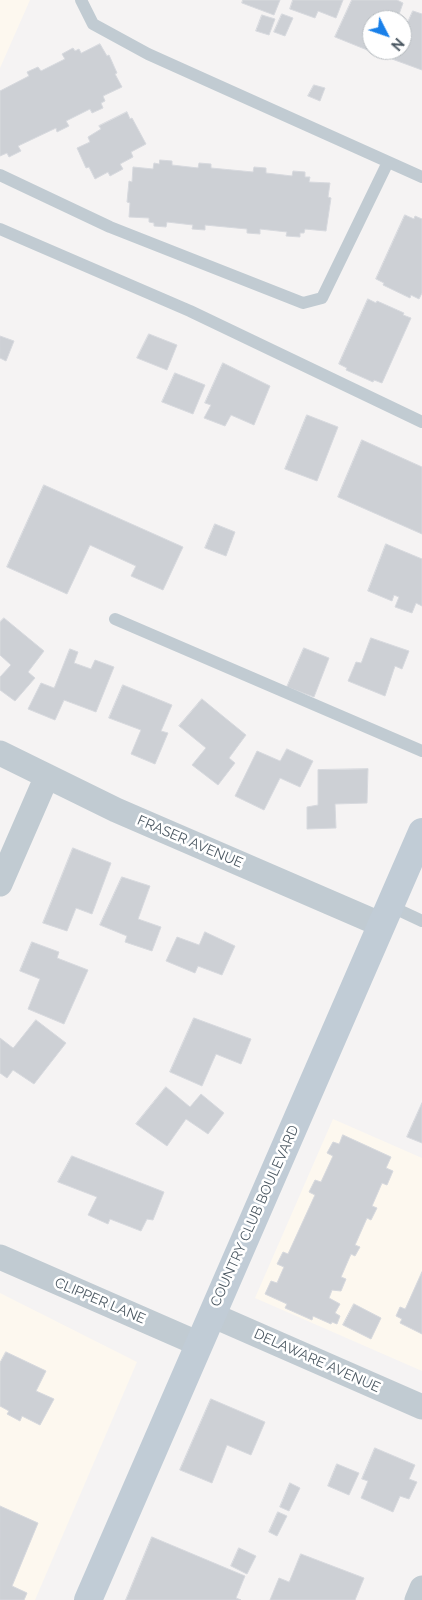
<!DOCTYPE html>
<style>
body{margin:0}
#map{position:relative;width:422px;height:1600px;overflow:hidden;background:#f5f3f3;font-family:Raleway,sans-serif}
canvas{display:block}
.north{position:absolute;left:362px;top:10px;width:50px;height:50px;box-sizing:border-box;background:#fff;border:1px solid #b7bcc0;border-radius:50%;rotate:131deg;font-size:14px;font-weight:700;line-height:20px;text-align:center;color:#4a5761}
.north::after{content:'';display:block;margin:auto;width:18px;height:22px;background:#1980e9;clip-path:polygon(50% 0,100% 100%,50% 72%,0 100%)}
</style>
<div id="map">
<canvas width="422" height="1600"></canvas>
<div class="north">N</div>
</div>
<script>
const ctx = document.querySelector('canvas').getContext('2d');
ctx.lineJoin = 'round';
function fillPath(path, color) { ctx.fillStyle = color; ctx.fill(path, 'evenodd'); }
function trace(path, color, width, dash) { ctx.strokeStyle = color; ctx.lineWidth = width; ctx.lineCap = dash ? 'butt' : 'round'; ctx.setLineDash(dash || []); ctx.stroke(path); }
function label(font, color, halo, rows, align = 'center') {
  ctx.font = font + ' Raleway,sans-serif'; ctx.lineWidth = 5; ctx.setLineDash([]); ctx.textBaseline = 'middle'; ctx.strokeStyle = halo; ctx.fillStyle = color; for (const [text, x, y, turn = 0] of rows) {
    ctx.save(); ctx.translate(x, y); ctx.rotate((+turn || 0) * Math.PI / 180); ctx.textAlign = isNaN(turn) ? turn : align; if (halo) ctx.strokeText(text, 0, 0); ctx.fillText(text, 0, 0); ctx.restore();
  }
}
fillPath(new Path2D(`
 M 0,0 L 30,0 L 0,68 Z
 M 333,1119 L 422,1158 L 422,1371 L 255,1298 Z
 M 0,1293 L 137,1362 L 35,1600 L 0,1600 Z`), '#fdf8ef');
const building = new Path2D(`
 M 243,0 L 280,0 L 274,15 L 242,3 Z
 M 293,0 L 343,0 L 336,18 L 318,11 L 315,18 L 290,9 Z
 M 352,0 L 397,0 L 403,3 L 397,20 L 372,20 L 372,50 L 384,50 L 382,56 L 335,37 Z
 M 413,11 L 422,14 L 422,70 L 392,59 L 395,50 L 402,50 L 402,35 Z
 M 282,14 L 293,18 L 285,36 L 274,32 Z
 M 262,15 L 275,19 L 269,35 L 256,31 Z
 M 100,44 L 107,56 L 109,55 L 117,73 L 115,74 L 122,87 L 103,96 L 105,101 L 101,103 L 103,108 L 92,113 L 90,109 L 66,121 L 69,126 L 57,132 L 56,128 L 18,146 L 21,151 L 9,157 L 7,153 L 0,156 L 0,91 L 29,76 L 27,72 L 38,67 L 41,71 L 65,59 L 62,54 L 73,48 L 75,51 L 79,49 L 81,53 Z
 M 314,85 L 325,88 L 320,101 L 308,96 Z
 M 127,112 L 130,119 L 132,118 L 146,144 L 131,152 L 133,157 L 120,164 L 123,169 L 110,176 L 108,172 L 95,179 L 89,167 L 86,168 L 77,148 L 90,142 L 88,137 L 101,129 L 99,126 Z
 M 160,160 L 172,161 L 172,165 L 198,168 L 199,163 L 211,164 L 211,168 L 253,172 L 254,167 L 266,168 L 266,173 L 292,176 L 293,171 L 305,172 L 305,177 L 310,177 L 309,182 L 330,183 L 328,197 L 331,198 L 326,231 L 305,229 L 304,233 L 300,233 L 300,237 L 286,236 L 287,232 L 260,229 L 260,234 L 247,233 L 247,229 L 205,225 L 205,230 L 192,229 L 193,225 L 167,222 L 166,227 L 154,226 L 154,223 L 149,222 L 149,218 L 129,217 L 130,203 L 127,202 L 129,181 L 132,182 L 133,167 L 153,169 L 154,163 L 159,164 Z
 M 405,215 L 414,219 L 415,216 L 422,219 L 422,293 L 419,299 L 411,295 L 410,298 L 383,285 L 384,283 L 376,279 Z
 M 368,299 L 376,303 L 377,301 L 404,313 L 403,315 L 411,318 L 382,383 L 374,380 L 373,382 L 346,370 L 347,368 L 339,364 Z
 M 149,334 L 177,345 L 167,370 L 137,358 Z
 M 0,336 L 14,341 L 6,361 L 0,358 Z
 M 223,363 L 270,386 L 254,425 L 231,415 L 225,426 L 204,418 L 211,405 L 205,403 Z
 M 175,373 L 205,385 L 193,414 L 162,402 Z
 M 307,415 L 338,427 L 317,481 L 285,469 Z
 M 362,440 L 422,467 L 422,534 L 338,497 Z
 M 44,485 L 183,547 L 163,590 L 131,576 L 136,566 L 90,545 L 67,594 L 7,567 Z
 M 215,524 L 235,532 L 226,556 L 205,548 Z
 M 386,544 L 422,559 L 422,606 L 416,603 L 412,613 L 395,607 L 399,597 L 394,595 L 392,601 L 368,591 Z
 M 4,618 L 44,651 L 28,672 L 35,678 L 15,701 L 0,690 L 0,677 L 11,665 L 0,655 L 0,622 Z
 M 371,638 L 409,651 L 402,669 L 395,666 L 385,696 L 348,681 L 356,662 L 361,663 Z
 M 304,648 L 329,658 L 314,697 L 287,687 Z
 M 70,649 L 78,652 L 74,663 L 91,669 L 95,660 L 114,667 L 96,712 L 64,700 L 55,720 L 28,709 L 41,683 L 54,688 Z
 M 123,685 L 172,705 L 161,731 L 168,733 L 155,764 L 131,754 L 141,730 L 109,718 Z
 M 202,699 L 246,735 L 229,758 L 235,763 L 218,785 L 192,765 L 206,748 L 179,726 Z
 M 287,749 L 313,761 L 300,787 L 280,778 L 264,810 L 235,796 L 257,751 L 280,761 Z
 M 368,769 L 367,803 L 335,804 L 336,828 L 307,829 L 307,807 L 318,805 L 318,770 Z
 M 73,848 L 111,863 L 92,914 L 76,908 L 67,931 L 43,923 Z
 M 122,877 L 150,886 L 138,919 L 161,927 L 152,951 L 125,942 L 127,936 L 100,925 Z
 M 205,932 L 235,946 L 222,975 L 198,966 L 195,973 L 166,961 L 177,937 L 199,945 Z
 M 32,942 L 59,952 L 57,958 L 88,970 L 64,1024 L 28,1009 L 40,979 L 20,971 Z
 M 194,1018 L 251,1039 L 241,1064 L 216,1054 L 202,1086 L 170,1072 Z
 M 36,1020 L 66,1043 L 34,1084 L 13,1070 L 7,1078 L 0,1073 L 0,1038 L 13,1048 Z
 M 166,1087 L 190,1107 L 201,1094 L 224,1113 L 208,1134 L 186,1119 L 167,1146 L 136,1124 Z
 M 422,1103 L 422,1143 L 407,1137 Z
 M 343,1135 L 391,1157 L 386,1168 L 393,1171 L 387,1185 L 382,1183 L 372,1206 L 377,1208 L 371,1220 L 367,1218 L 355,1245 L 360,1247 L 355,1256 L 351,1254 L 341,1277 L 346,1279 L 341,1291 L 332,1290 L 329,1298 L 340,1304 L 335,1313 L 340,1316 L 337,1324 L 332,1322 L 331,1324 L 313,1316 L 312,1320 L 285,1308 L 287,1304 L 265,1294 L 271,1281 L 277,1283 L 284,1267 L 277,1264 L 283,1252 L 288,1254 L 315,1195 L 309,1192 L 315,1180 L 321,1182 L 333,1156 L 327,1153 L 333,1142 L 339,1144 Z
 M 72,1156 L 164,1192 L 153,1220 L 147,1219 L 141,1231 L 110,1219 L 108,1224 L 88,1215 L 97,1197 L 58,1182 Z
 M 422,1272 L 422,1334 L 400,1323 L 402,1319 L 396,1316 L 400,1307 L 405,1309 Z
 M 354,1304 L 381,1318 L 371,1339 L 343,1325 Z
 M 6,1352 L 46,1371 L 36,1391 L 54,1399 L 40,1425 L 22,1416 L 20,1421 L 7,1414 L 9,1411 L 0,1406 L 0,1363 Z
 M 211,1399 L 265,1422 L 251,1455 L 227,1445 L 212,1483 L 180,1470 Z
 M 375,1448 L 415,1465 L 409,1479 L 417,1482 L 409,1499 L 400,1496 L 393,1512 L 361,1498 L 368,1481 L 362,1479 Z
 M 337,1464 L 359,1473 L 349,1495 L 328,1486 Z
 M 290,1483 L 300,1488 L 289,1511 L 280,1507 Z
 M 0,1506 L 38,1523 L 12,1586 L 27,1593 L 24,1600 L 0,1600 Z
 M 278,1512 L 287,1516 L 277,1536 L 269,1532 Z
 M 152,1537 L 245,1576 L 236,1598 L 241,1600 L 126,1600 Z
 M 239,1548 L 256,1556 L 247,1574 L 231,1566 Z
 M 301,1554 L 364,1578 L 355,1600 L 270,1600 L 279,1578 L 289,1582 Z`);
fillPath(building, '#cdd0d5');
trace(building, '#d7d9de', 1);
trace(new Path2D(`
 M 81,0 L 93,24 L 148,54 L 422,177
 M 0,175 L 110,227 L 303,303 L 322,298 L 388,162
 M 0,229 L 190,311 L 422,422
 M 115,619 L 422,751
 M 390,906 L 422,921`), '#c1cbd2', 12);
trace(new Path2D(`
 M 0,753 L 116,810 L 382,925
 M 0,884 L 47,776
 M 0,1257 L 199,1344
 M 212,1315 L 422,1407
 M 417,1600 L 422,1588`), '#c1cbd2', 25);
trace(new Path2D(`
 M 88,1600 L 422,832`), '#c1ccd6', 28);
label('14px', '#4a5761', '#fff', [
 ["FRASER AVENUE",190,842,23],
 ["COUNTRY CLUB BOULEVARD",255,1216,-66],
 ["CLIPPER LANE",100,1301,23],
 ["DELAWARE AVENUE",317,1361,24]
]);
</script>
